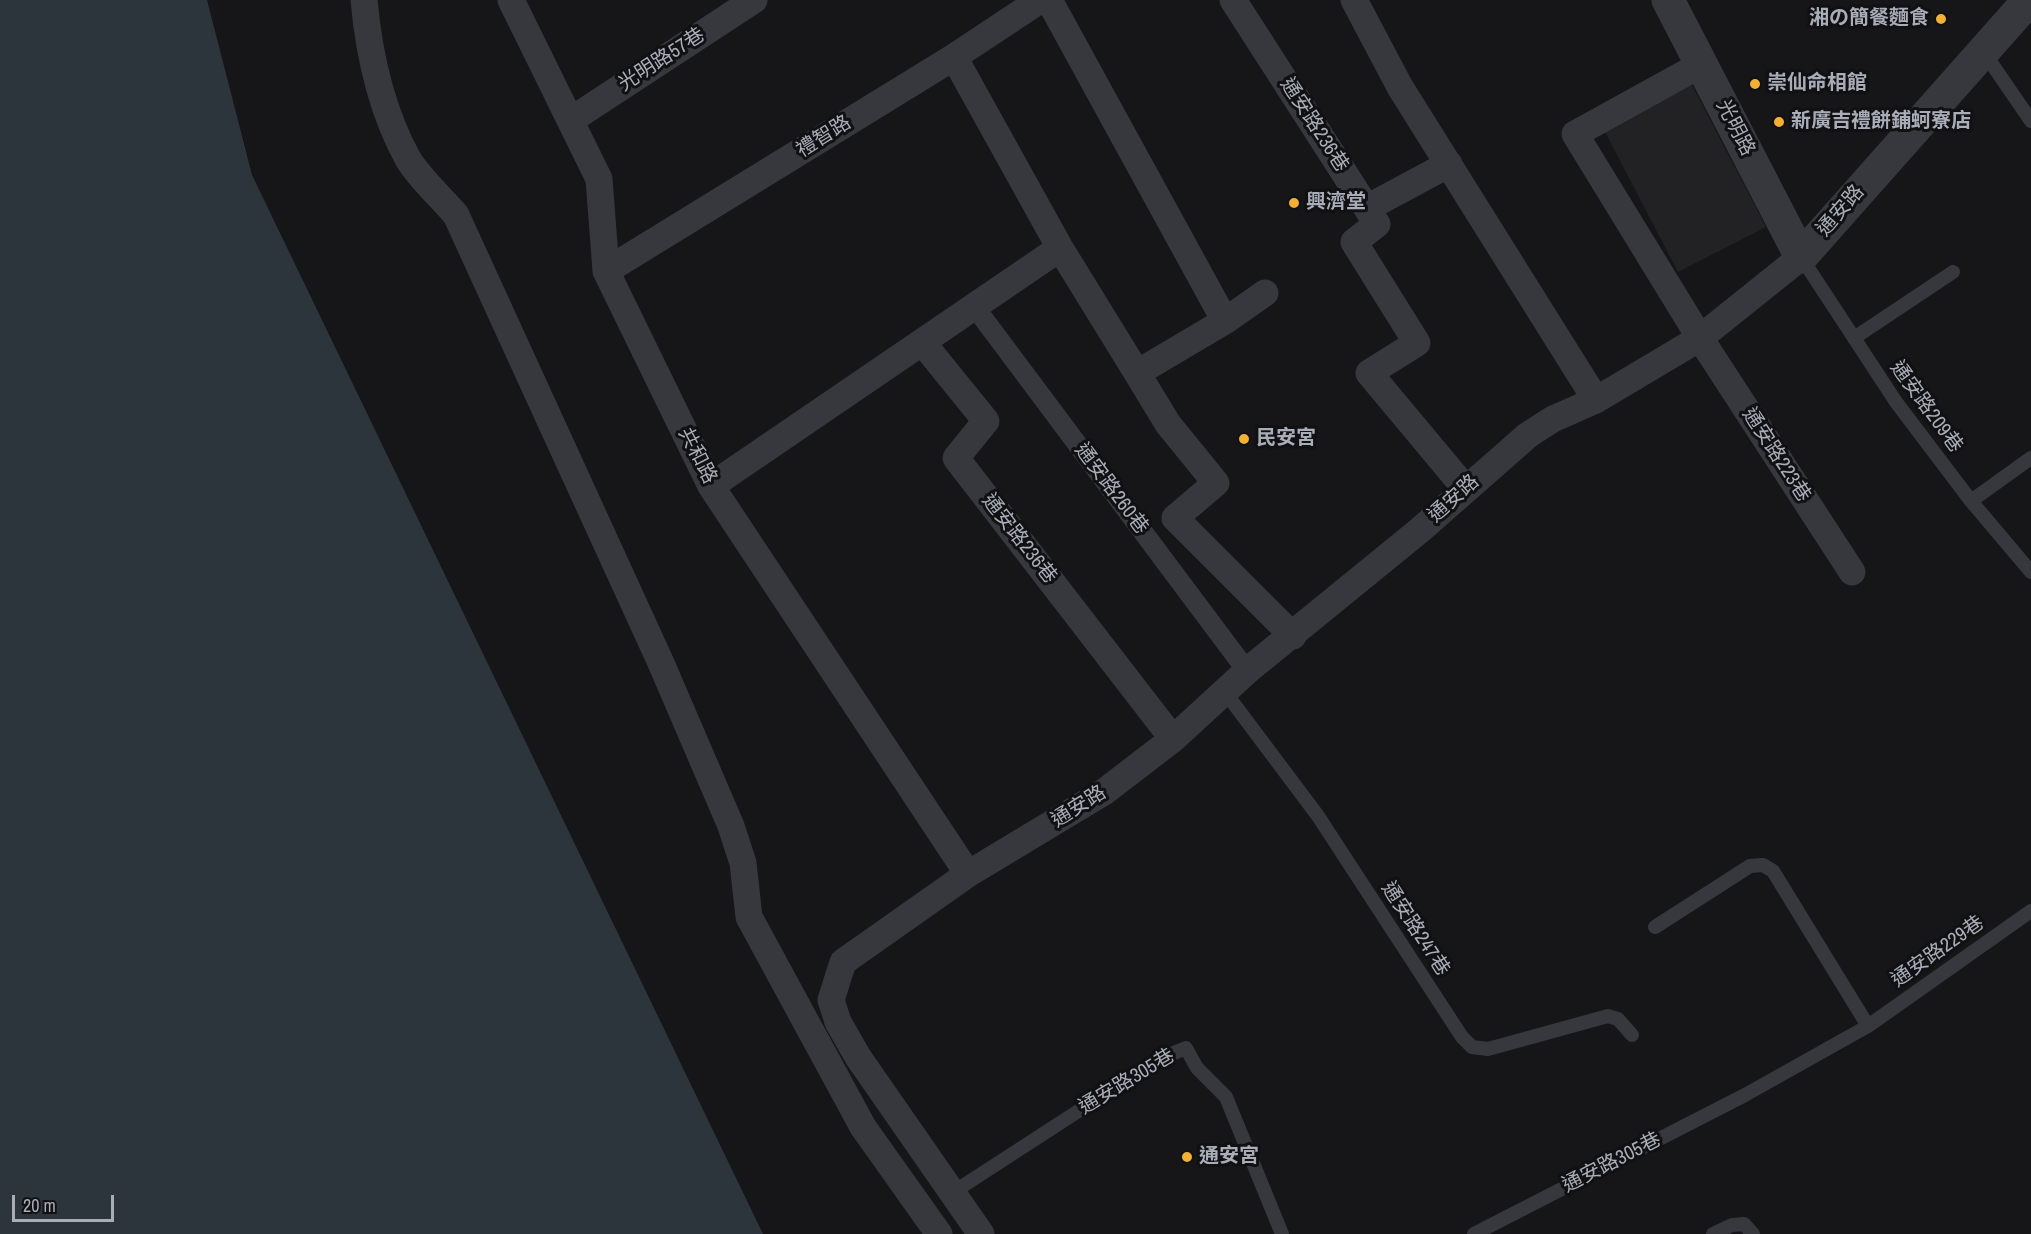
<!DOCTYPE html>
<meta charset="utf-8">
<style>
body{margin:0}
#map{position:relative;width:2031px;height:1234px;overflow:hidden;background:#161618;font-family:"Archivo Narrow",sans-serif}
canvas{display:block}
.scale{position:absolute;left:12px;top:1195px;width:102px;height:27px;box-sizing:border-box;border:3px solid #a8adb8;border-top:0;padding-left:8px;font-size:18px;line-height:21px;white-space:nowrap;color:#a8adb8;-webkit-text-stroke:4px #111113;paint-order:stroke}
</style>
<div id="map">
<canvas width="2031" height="1234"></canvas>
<div class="scale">20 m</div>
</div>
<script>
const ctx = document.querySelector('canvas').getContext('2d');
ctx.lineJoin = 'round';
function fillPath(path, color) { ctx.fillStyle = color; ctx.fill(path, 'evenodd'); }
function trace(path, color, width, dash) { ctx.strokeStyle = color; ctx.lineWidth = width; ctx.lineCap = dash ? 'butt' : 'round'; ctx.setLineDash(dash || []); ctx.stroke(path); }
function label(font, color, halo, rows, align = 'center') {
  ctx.font = font + ' "Archivo Narrow","Noto Sans TC","Noto Sans JP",sans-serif'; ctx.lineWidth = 6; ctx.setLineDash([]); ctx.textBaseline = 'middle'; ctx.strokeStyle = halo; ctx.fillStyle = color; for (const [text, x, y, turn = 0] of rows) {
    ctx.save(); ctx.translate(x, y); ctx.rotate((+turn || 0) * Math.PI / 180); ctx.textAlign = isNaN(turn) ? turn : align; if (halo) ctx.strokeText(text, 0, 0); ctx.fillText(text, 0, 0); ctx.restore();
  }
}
fillPath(new Path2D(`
 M 1692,85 L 1766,227 L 1678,272 L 1604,130 Z`), '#222225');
fillPath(new Path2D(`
 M 0,0 L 207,0 L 252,175 L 763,1234 L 0,1234 Z`), '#2c353c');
trace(new Path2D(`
 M 1983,51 L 2031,121
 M 1801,257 L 1896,402 L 1971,501 L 2031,572
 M 1854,338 L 1953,272
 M 1971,501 L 2031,458
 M 1225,692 L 1318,816 L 1462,1037 L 1472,1047 L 1488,1049 L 1608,1016 L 1618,1019 L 1632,1035
 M 1655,927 L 1750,866 L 1763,865 L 1773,871 L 1868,1026
 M 952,1193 L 1157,1060 L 1186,1048 L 1197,1068 L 1226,1097 L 1282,1234
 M 1474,1234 L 1745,1095 L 1868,1026 L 2031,911
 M 1713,1234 L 1732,1225 L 1744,1224 L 1753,1234`), '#37383d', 14);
trace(new Path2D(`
 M 974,306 L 1247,671`), '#37383d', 20);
trace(new Path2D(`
 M 364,0 C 369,55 381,110 408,159 C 420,179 441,197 456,215 L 661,663 L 731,826 L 743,863 L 749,917 L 863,1127 L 939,1234
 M 511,0 L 599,179 L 606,271 L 711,486 L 968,874
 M 1049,0 L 1225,321 L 1137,373
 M 1233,0 L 1377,224 L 1354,242 L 1417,343 L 1369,373 L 1465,488
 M 1354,0 L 1400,87 L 1596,400
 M 954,57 L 1060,248 L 1137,373 L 1168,424 L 1216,483 L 1175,518 L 1293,636
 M 1702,64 L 1575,134 L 1700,338 L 1852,572
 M 571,120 L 754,0
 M 1367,208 L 1449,164
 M 606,271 L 954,57 L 1040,0
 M 1225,321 L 1265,293
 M 922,342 L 986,421 L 956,458 L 1173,739
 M 711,486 L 1060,248
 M 981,1234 L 858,1057 L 838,1022 L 831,1000 L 843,962 L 968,874 L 1104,792 L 1173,739 L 1247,671 L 1420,530 L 1528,435 L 1553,419 L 1596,400 L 1700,338 L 1801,257`), '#37383d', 27);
trace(new Path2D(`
 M 1668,0 L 1801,257 L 2029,0`), '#37383d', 33);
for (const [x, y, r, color] of [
 [1941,19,6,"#f2b134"],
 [1755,84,6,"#f2b134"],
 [1779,122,6,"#f2b134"],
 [1294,203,6,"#f2b134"],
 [1244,439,6,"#f2b134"],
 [1187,1157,6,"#f2b134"]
]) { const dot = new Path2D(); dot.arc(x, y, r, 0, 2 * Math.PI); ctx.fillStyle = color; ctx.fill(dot); trace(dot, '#111113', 2); }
label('bold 20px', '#a8adb8', '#111113', [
 ["湘の簡餐麵食",1929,19,"right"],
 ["崇仙命相館",1767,84],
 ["新廣吉禮餅鋪蚵寮店",1791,122],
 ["興濟堂",1306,203],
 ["民安宮",1256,439],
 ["通安宮",1199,1157]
], 'left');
label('20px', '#a8adb8', '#111113', [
 ["光明路57巷",662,60,-33],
 ["通安路236巷",1314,125,57],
 ["光明路",1735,128,63],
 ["禮智路",824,137,-32],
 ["通安路",1841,211,-49],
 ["通安路209巷",1926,407,54],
 ["通安路223巷",1776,455,57],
 ["共和路",697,456,63],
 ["通安路260巷",1111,489,53],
 ["通安路",1454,499,-42],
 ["通安路236巷",1019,539,52],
 ["通安路",1079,807,-32],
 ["通安路247巷",1415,929,57],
 ["通安路229巷",1938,952,-35],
 ["通安路305巷",1127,1082,-31],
 ["通安路305巷",1612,1163,-27]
]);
</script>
